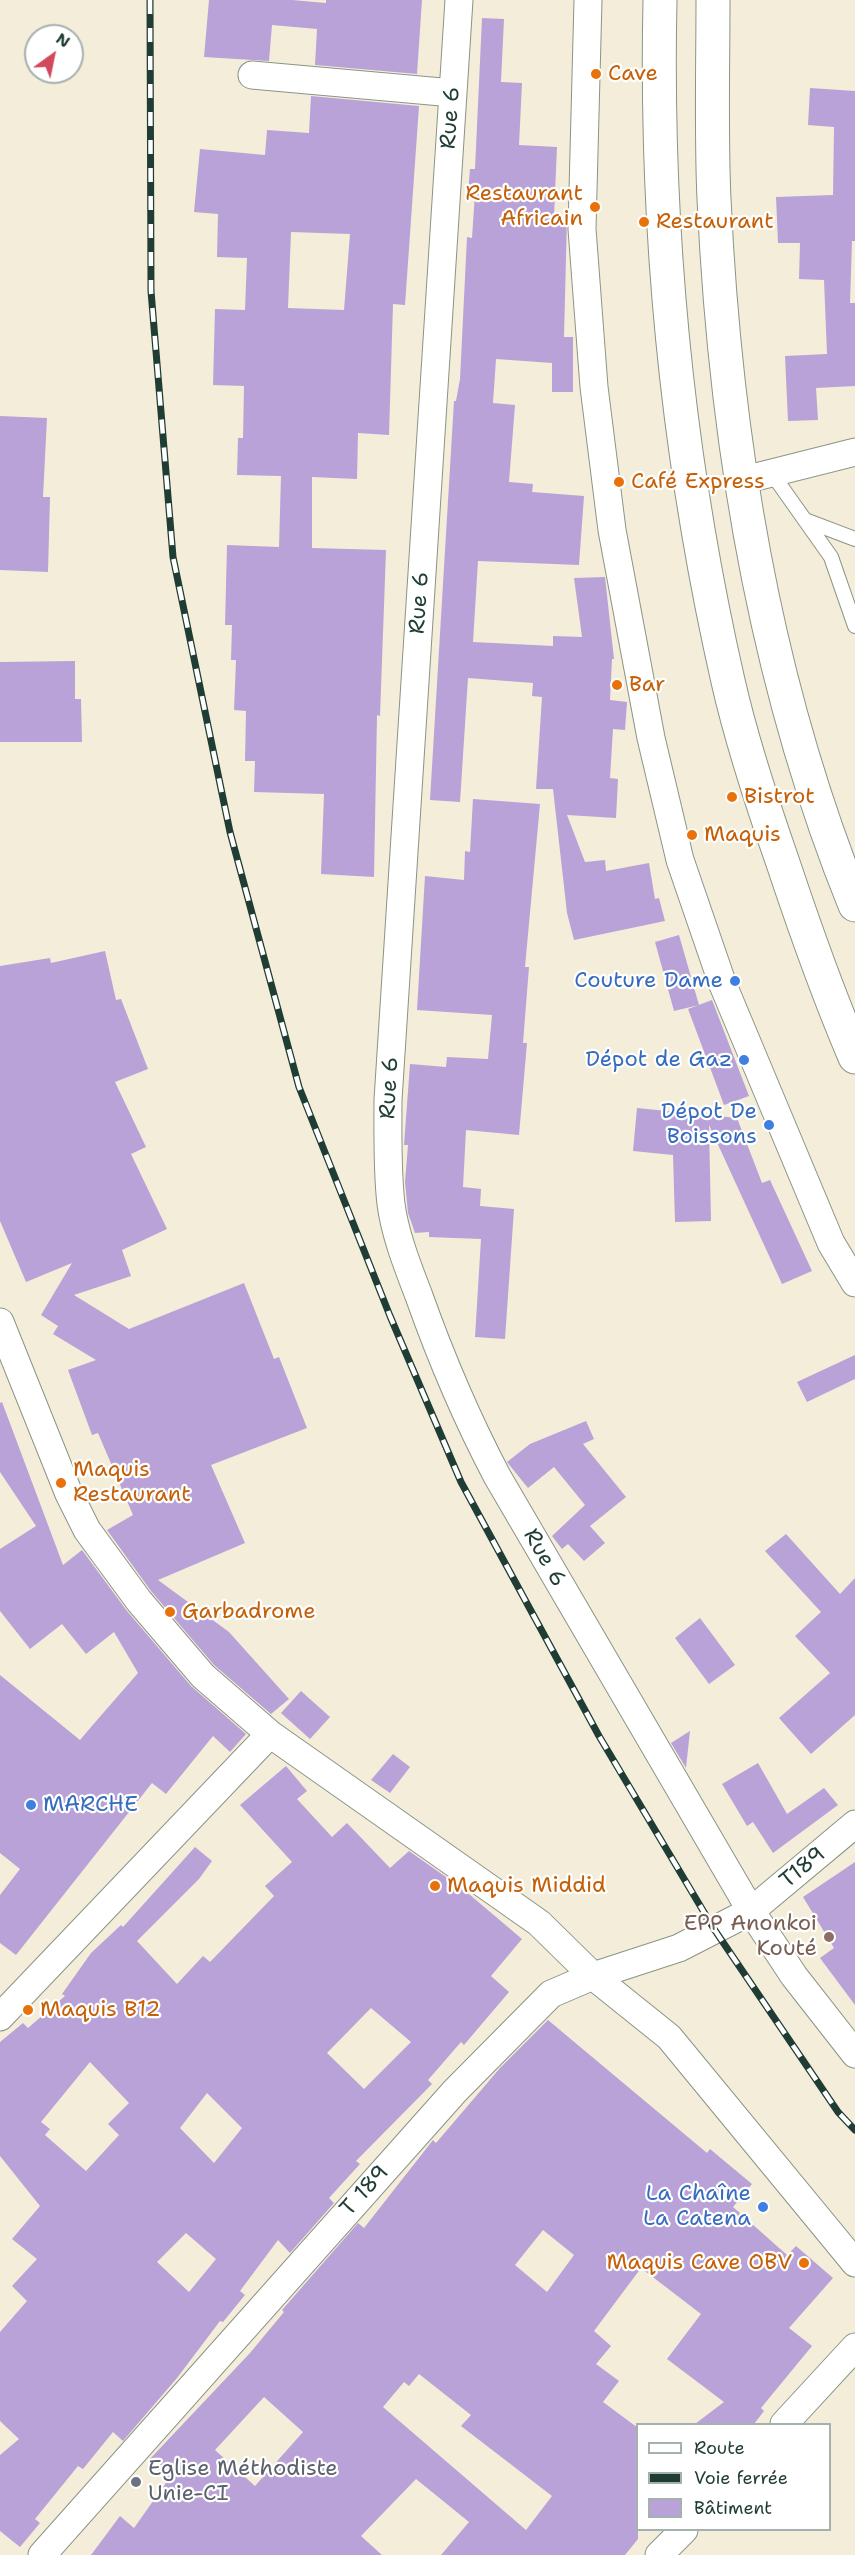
<!DOCTYPE html>
<meta charset="utf-8">
<style>
body{margin:0}
#map{position:relative;width:855px;height:2555px;overflow:hidden;background:#f4edd9;font-family:"Shantell Sans",sans-serif}
canvas{display:block}
.legend{position:absolute;left:636px;top:2423px;width:195px;height:108px;box-sizing:border-box;background:#fff;border:2px solid #a5b1ae;margin:0;padding:8px 10px;list-style:none;font-size:18px;color:#1f3d34}
.legend li{display:flex;align-items:center;gap:12px;height:30px}
.legend b{width:30px;border:2px solid #a5b1ae}
.north{position:absolute;left:24px;top:24px;width:60px;height:60px;box-sizing:border-box;background:#fff;border:2px solid #a5b1ae;border-radius:50%;rotate:33deg;font-size:16px;font-weight:700;line-height:24px;text-align:center;color:#1f3d34}
.north::after{content:'';display:block;margin:auto;width:21px;height:27px;background:#d1495b;clip-path:polygon(50% 0,100% 100%,50% 72%,0 100%)}
</style>
<div id="map">
<canvas width="855" height="2555"></canvas>
<ul class="legend">
<li><b style="height:8px;background:#fff"></b>Route</li>
<li><b style="height:8px;background:#1f3d34"></b>Voie ferrée</li>
<li><b style="height:16px;background:#b9a2d7"></b>Bâtiment</li>
</ul>
<div class="north">N</div>
</div>
<script>
const ctx = document.querySelector('canvas').getContext('2d');
ctx.lineJoin = 'round';
function fillPath(path, color) { ctx.fillStyle = color; ctx.fill(path, 'evenodd'); }
function trace(path, color, width, dash) { ctx.strokeStyle = color; ctx.lineWidth = width; ctx.lineCap = dash ? 'butt' : 'round'; ctx.setLineDash(dash || []); ctx.stroke(path); }
function label(font, color, halo, rows, align = 'center') {
  ctx.font = font + ' "Shantell Sans",sans-serif'; ctx.lineWidth = 4.5; ctx.setLineDash([]); ctx.textBaseline = 'middle'; ctx.strokeStyle = halo; ctx.fillStyle = color; for (const [text, x, y, turn = 0] of rows) {
    ctx.save(); ctx.translate(x, y); ctx.rotate((+turn || 0) * Math.PI / 180); ctx.textAlign = isNaN(turn) ? turn : align; if (halo) ctx.strokeText(text, 0, 0); ctx.fillText(text, 0, 0); ctx.restore();
  }
}
fillPath(new Path2D(`
 M 209,0 L 292,0 L 326,3 L 326,0 L 422,0 L 417,74 L 315,65 L 317,29 L 272,25 L 269,61 L 204,57 Z
 M 482,18 L 504,19 L 501,82 L 522,83 L 519,145 L 557,147 L 554,216 L 567,217 L 564,337 L 573,337 L 573,392 L 552,392 L 552,363 L 496,359 L 493,403 L 515,405 L 509,482 L 533,484 L 532,492 L 584,496 L 579,565 L 478,561 L 473,642 L 553,646 L 553,636 L 582,637 L 574,578 L 605,577 L 614,659 L 612,659 L 610,700 L 627,702 L 625,730 L 613,729 L 610,778 L 618,779 L 616,818 L 567,815 L 585,862 L 605,860 L 606,871 L 649,863 L 655,899 L 659,898 L 665,921 L 574,940 L 567,913 L 553,789 L 536,789 L 542,697 L 532,696 L 533,683 L 468,678 L 460,802 L 430,800 L 454,401 L 456,401 L 460,379 L 467,237 L 472,238 L 475,193 L 468,193 L 470,169 L 475,169 Z
 M 810,88 L 855,91 L 855,241 L 852,241 L 850,303 L 855,303 L 855,386 L 816,388 L 818,420 L 788,421 L 785,356 L 827,354 L 824,280 L 799,279 L 800,243 L 778,243 L 776,197 L 833,195 L 834,127 L 808,125 Z
 M 311,96 L 419,106 L 405,305 L 393,304 L 389,435 L 358,433 L 357,479 L 312,477 L 312,548 L 386,550 L 380,716 L 377,715 L 374,877 L 321,874 L 324,794 L 254,792 L 255,761 L 245,761 L 246,711 L 234,710 L 236,660 L 231,660 L 232,625 L 225,625 L 227,545 L 279,547 L 281,476 L 237,475 L 238,438 L 243,438 L 244,386 L 213,385 L 215,309 L 245,310 L 247,258 L 217,257 L 218,214 L 194,212 L 200,149 L 265,155 L 267,130 L 309,133 ZM 291,232 L 350,234 L 344,310 L 288,308 Z
 M 0,416 L 47,418 L 43,497 L 50,497 L 48,572 L 0,570 Z
 M 75,661 L 75,699 L 81,699 L 82,742 L 0,742 L 0,662 Z
 M 473,799 L 540,804 L 525,967 L 529,967 L 523,1043 L 527,1043 L 519,1135 L 466,1130 L 463,1187 L 481,1189 L 480,1206 L 514,1209 L 505,1339 L 475,1337 L 481,1239 L 429,1237 L 429,1232 L 415,1233 L 408,1213 L 405,1182 L 408,1145 L 404,1145 L 410,1064 L 446,1067 L 447,1057 L 488,1059 L 492,1015 L 417,1010 L 425,876 L 464,880 L 465,851 L 470,852 Z
 M 679,935 L 699,1005 L 674,1011 L 655,942 Z
 M 105,951 L 116,1000 L 121,999 L 148,1069 L 115,1082 L 146,1147 L 131,1154 L 167,1229 L 122,1250 L 131,1276 L 74,1295 L 129,1329 L 244,1283 L 274,1359 L 279,1357 L 307,1428 L 211,1465 L 245,1543 L 158,1580 L 229,1632 L 289,1699 L 271,1714 L 214,1665 L 151,1591 L 107,1530 L 133,1515 L 98,1433 L 92,1435 L 68,1370 L 96,1360 L 53,1334 L 58,1326 L 41,1315 L 72,1263 L 26,1282 L 0,1221 L 0,966 L 50,958 L 51,963 Z
 M 712,1000 L 749,1096 L 724,1105 L 688,1009 Z
 M 637,1108 L 737,1118 L 762,1183 L 770,1180 L 812,1271 L 782,1284 L 709,1125 L 711,1221 L 675,1222 L 673,1155 L 633,1151 Z
 M 855,1355 L 855,1379 L 807,1402 L 797,1382 Z
 M 2,1402 L 63,1565 L 82,1550 L 127,1611 L 191,1686 L 246,1734 L 230,1752 L 213,1736 L 166,1794 L 152,1783 L 16,1955 L 0,1943 L 0,1895 L 20,1869 L 0,1853 L 0,1675 L 80,1740 L 91,1727 L 94,1729 L 91,1727 L 138,1673 L 114,1632 L 86,1654 L 62,1624 L 30,1649 L 0,1611 L 0,1549 L 36,1526 L 0,1472 L 0,1403 Z
 M 586,1421 L 594,1439 L 583,1444 L 626,1497 L 590,1526 L 605,1543 L 584,1561 L 568,1544 L 562,1549 L 552,1536 L 585,1505 L 554,1467 L 528,1488 L 507,1462 L 530,1444 Z
 M 786,1534 L 840,1594 L 855,1578 L 855,1715 L 811,1754 L 779,1718 L 830,1673 L 795,1636 L 821,1612 L 765,1551 Z
 M 700,1618 L 735,1665 L 709,1684 L 675,1638 Z
 M 301,1691 L 330,1717 L 310,1739 L 281,1713 Z
 M 690,1731 L 686,1768 L 671,1743 Z
 M 393,1754 L 410,1767 L 390,1793 L 371,1780 Z
 M 758,1763 L 787,1814 L 824,1788 L 838,1805 L 773,1853 L 753,1822 L 747,1826 L 722,1784 Z
 M 286,1766 L 307,1791 L 297,1799 L 332,1837 L 347,1823 L 390,1868 L 409,1851 L 463,1889 L 522,1939 L 491,1976 L 509,1992 L 464,2045 L 461,2042 L 428,2080 L 432,2084 L 356,2161 L 360,2164 L 329,2198 L 334,2203 L 290,2253 L 278,2240 L 240,2291 L 245,2295 L 223,2322 L 220,2321 L 177,2378 L 123,2441 L 113,2432 L 83,2469 L 78,2466 L 35,2519 L 40,2523 L 20,2547 L 0,2531 L 0,2455 L 19,2439 L 0,2421 L 0,2332 L 27,2301 L 12,2286 L 37,2259 L 12,2239 L 40,2206 L 0,2156 L 0,2042 L 23,2023 L 28,2028 L 65,1996 L 62,1994 L 91,1953 L 121,1925 L 123,1927 L 195,1847 L 212,1861 L 199,1879 L 137,1941 L 177,1984 L 203,1956 L 210,1962 L 274,1896 L 265,1886 L 292,1862 L 240,1805 ZM 371,2008 L 411,2042 L 364,2089 L 327,2053 ZM 90,2062 L 129,2103 L 108,2124 L 119,2135 L 86,2171 L 45,2135 L 50,2129 L 41,2122 ZM 207,2093 L 242,2128 L 214,2163 L 180,2128 ZM 186,2233 L 216,2259 L 189,2292 L 157,2262 Z
 M 855,1862 L 855,2005 L 820,1958 L 834,1948 L 803,1897 Z
 M 548,2020 L 707,2153 L 710,2149 L 752,2184 L 733,2207 L 787,2255 L 796,2246 L 833,2278 L 789,2328 L 812,2346 L 761,2408 L 764,2411 L 754,2424 L 695,2424 L 724,2402 L 667,2359 L 701,2314 L 641,2268 L 594,2331 L 611,2346 L 596,2364 L 619,2381 L 603,2402 L 638,2428 L 638,2539 L 625,2555 L 441,2555 L 469,2522 L 416,2479 L 361,2536 L 382,2555 L 91,2555 L 120,2516 L 134,2528 L 168,2480 L 148,2461 L 250,2353 L 284,2312 L 282,2310 L 358,2223 L 364,2228 L 433,2140 L 436,2143 L 500,2068 ZM 543,2230 L 574,2255 L 547,2292 L 515,2265 ZM 419,2374 L 471,2415 L 461,2426 L 552,2496 L 526,2530 L 383,2407 L 404,2382 L 409,2386 ZM 264,2397 L 303,2432 L 255,2486 L 215,2450 Z`), '#b9a2d7');
const lane = new Path2D(`
 M 773,475 L 831,557 L 855,626
 M 805,520 L 855,539`);
const street = new Path2D(`
 M 459,0 L 388,1100 C 388,1135 387,1170 391,1204 C 395,1235 408,1267 419,1296 C 441,1358 466,1417 497,1476 L 751,1911 L 794,1976 L 855,2054
 M 588,0 L 582,229 L 594,387 L 612,530 L 651,738 L 680,860 L 723,985 L 831,1243 L 855,1283
 M 252,75 L 453,93
 M 740,481 L 855,452
 M 0,1322 L 69,1494 L 87,1530 L 139,1601 L 203,1676 L 270,1734 L 539,1923 L 593,1976 L 669,2037 L 855,2263
 M 0,2017 L 270,1734
 M 784,2424 L 855,2347
 M 42,2555 L 455,2091 L 551,1994 L 593,1976 L 679,1948 L 751,1911 L 855,1824
 M 659,2555 L 684,2530`);
const primary = new Path2D(`
 M 660,0 C 655,229 677,457 728,681 C 742,743 762,803 783,863 C 805,929 828,994 855,1057
 M 713,0 C 713,66 711,133 714,199 C 725,439 764,681 855,905`);
trace(lane, '#8a9586', 16);
trace(street, '#8a9586', 29);
trace(primary, '#8a9586', 35);
trace(lane, '#fff', 14);
trace(street, '#fff', 27);
trace(primary, '#fff', 33);
const rail = new Path2D(`
 M 150,0 L 151,291 L 173,557 L 230,832 L 299,1087 L 390,1316 L 461,1482 L 599,1736 L 714,1929 L 838,2112 L 855,2130`);
trace(rail, '#1f3d34', 7);
trace(rail, '#fff', 4.5, [14]);
for (const [x, y, r, color] of [
 [596,74,6,"#e8710a"],
 [595,207,6,"#e8710a"],
 [644,222,6,"#e8710a"],
 [619,482,6,"#e8710a"],
 [617,685,6,"#e8710a"],
 [732,797,6,"#e8710a"],
 [692,835,6,"#e8710a"],
 [735,981,6,"#3f7fe0"],
 [744,1060,6,"#3f7fe0"],
 [769,1125,6,"#3f7fe0"],
 [61,1483,6,"#e8710a"],
 [170,1612,6,"#e8710a"],
 [31,1805,6,"#3f7fe0"],
 [435,1886,6,"#e8710a"],
 [829,1937,6,"#8d6e63"],
 [28,2010,6,"#e8710a"],
 [763,2207,6,"#3f7fe0"],
 [804,2263,6,"#e8710a"],
 [136,2482,6,"#6b7280"]
]) { const dot = new Path2D(); dot.arc(x, y, r, 0, 2 * Math.PI); ctx.fillStyle = color; ctx.fill(dot); trace(dot, '#fff', 2); }
label('22px', '#c56008', '#fff', [
 ["Cave",608,74],
 ["Restaurant",583,194,"right"],
 ["Africain",583,219,"right"],
 ["Restaurant",656,222],
 ["Café Express",631,482],
 ["Bar",629,685],
 ["Bistrot",744,797],
 ["Maquis",704,835],
 ["Maquis",73,1470],
 ["Restaurant",73,1495],
 ["Garbadrome",182,1612],
 ["Maquis Middid",447,1886],
 ["Maquis B12",40,2010],
 ["Maquis Cave OBV",792,2263,"right"]
], 'left');
label('22px', '#1f3d34', '#fff', [
 ["Rue 6",451,118,-86],
 ["Rue 6",420,603,-86],
 ["Rue 6",390,1088,-87],
 ["Rue 6",544,1558,60],
 ["T189",803,1868,-40],
 ["T 189",365,2191,-48]
]);
label('22px', '#366cbe', '#fff', [
 ["Couture Dame",723,981],
 ["Dépot de Gaz",732,1060],
 ["Dépot De",757,1112],
 ["Boissons",757,1137],
 ["MARCHE",43,1805,"left"],
 ["La Chaîne",751,2194],
 ["La Catena",751,2219]
], 'right');
label('22px', '#785e54', '#fff', [
 ["EPP Anonkoi",817,1924],
 ["Kouté",817,1949]
], 'right');
label('22px', '#5b616d', '#fff', [
 ["Eglise Méthodiste",148,2469],
 ["Unie-CI",148,2494]
], 'left');
</script>
